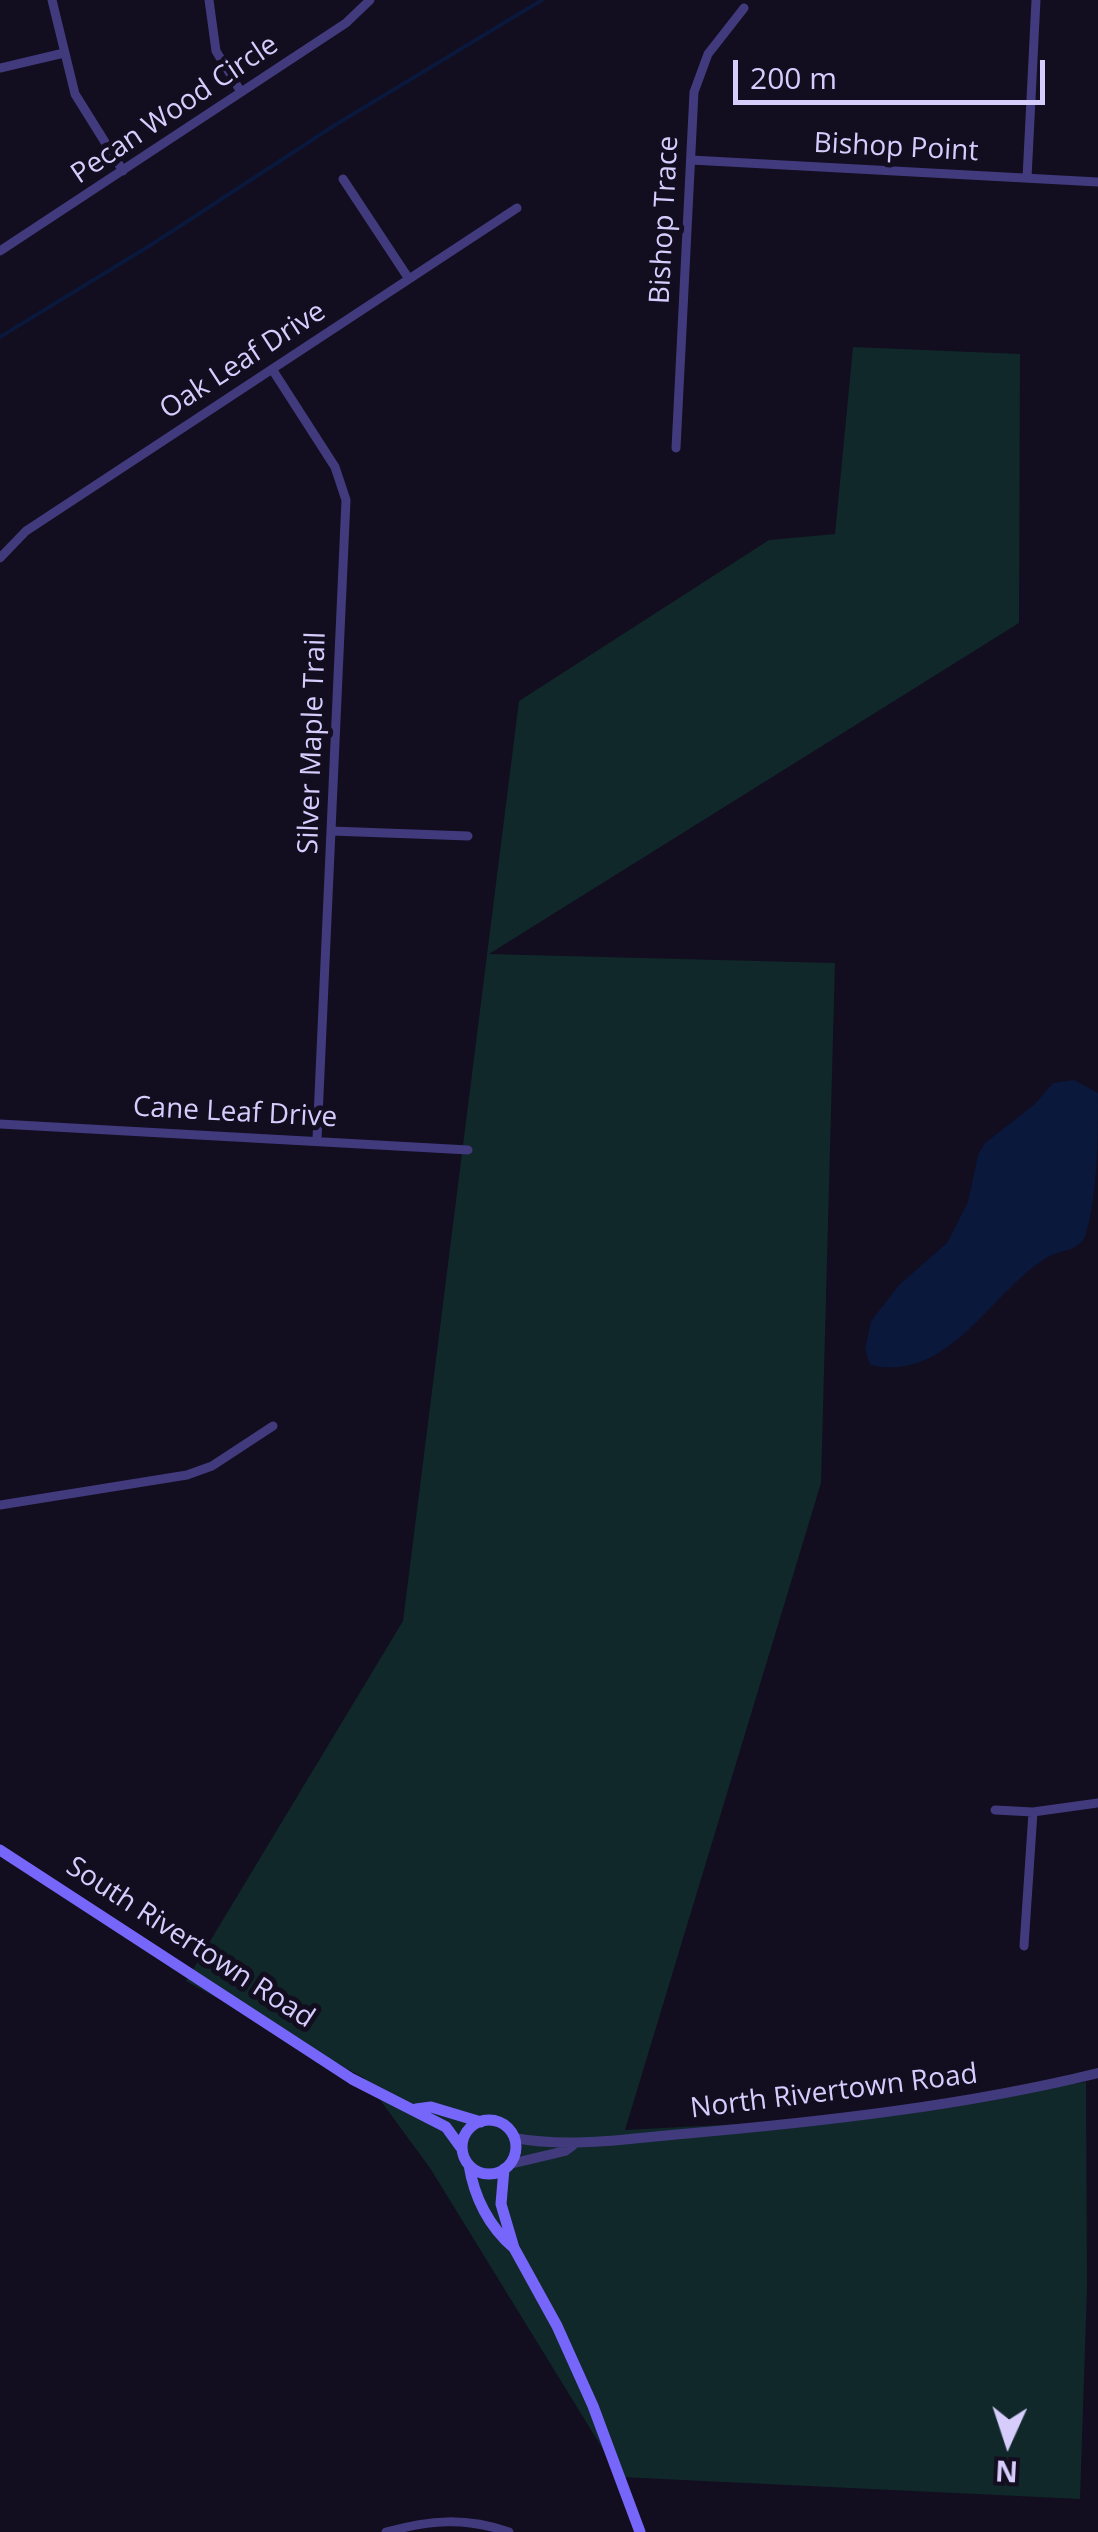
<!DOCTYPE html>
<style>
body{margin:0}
#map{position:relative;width:1098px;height:2532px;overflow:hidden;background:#120d1f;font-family:"Open Sans",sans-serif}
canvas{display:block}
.north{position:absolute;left:958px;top:2392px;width:100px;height:100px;-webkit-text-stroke:8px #120d1f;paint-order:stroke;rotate:183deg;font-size:28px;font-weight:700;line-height:40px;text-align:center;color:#d6cdfd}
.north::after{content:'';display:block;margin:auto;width:35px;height:45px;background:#d6cdfd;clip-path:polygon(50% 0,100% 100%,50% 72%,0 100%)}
.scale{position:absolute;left:733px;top:60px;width:312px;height:45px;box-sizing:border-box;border:5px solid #d6cdfd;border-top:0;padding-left:12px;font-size:30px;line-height:35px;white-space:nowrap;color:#d6cdfd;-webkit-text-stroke:8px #120d1f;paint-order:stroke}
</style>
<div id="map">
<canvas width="1098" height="2532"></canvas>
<div class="north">N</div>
<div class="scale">200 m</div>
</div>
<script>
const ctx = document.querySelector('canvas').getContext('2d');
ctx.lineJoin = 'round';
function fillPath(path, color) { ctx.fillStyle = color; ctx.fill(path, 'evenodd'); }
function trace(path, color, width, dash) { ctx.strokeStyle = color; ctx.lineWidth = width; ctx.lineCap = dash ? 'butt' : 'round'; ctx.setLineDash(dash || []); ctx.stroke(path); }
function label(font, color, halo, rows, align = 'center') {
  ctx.font = font + ' "Open Sans",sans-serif'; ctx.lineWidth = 10; ctx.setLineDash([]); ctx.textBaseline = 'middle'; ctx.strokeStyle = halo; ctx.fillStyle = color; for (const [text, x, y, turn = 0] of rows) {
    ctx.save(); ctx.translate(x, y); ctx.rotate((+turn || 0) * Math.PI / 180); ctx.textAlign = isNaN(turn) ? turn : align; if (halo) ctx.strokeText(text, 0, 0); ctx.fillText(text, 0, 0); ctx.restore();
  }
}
fillPath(new Path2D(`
 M 853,347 L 1020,354 L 1019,623 L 489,954 L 835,963 L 821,1483 L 625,2130 L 854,2118 L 1086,2082 L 1087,2288 L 1080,2499 L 620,2477 L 430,2168 L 364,2078 L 186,1981 L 403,1621 L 519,701 L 769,540 L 835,534 Z`), '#102829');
fillPath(new Path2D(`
 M 1074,1080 L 1098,1093 C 1098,1138 1098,1196 1085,1237 C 1077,1252 1058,1250 1046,1258 C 989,1294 949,1383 870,1365 L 865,1349 L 871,1321 L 900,1284 L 947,1243 L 968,1202 L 978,1155 L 985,1143 L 1035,1104 L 1053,1083 Z`), '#0a183b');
trace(new Path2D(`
 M 0,337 L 154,243 L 335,125 L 542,0`), '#0a183b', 4);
trace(new Path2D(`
 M 52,0 L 75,94 L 123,171
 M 209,0 L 216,51 L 241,92
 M 0,68 L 64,53
 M 691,160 L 1098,182
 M 1027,178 L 1036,0
 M 343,179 L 409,279
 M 0,251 L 346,23 L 370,0
 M 272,369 L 335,467 L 346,500 L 317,1139
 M 676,448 L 694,92 L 708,54 L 744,8
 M 0,558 L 26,531 L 517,208
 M 331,831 L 468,836
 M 0,1124 L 468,1150
 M 0,1505 L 187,1475 L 212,1466 L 273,1426
 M 995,1810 L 1033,1812 L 1098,1803
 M 1024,1946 L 1033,1812
 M 386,2532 C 430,2520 465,2517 509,2532`), '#413a7d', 9);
trace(new Path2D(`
 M 514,2138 C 571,2148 625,2139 682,2134 C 820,2122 963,2106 1098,2073
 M 510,2164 L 565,2151 L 573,2145`), '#413a7d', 10);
trace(new Path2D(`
 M 0,1850 L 352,2079 L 446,2127 L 462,2149
 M 416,2109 L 431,2107 L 481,2122
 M462 2147a27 27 0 1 1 54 0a27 27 0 1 1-54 0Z
 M 469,2165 C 474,2197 489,2227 514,2248
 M 504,2169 L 501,2204 L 514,2248 L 557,2326 L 593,2406 L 640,2532`), '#7667fa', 11);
label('28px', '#d6cdfd', '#120d1f', [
 ["Pecan Wood Circle",175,110,-34],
 ["Bishop Point",896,148,3],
 ["Bishop Trace",665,220,-87],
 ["Oak Leaf Drive",243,361,-33],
 ["Silver Maple Trail",313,743,-88],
 ["Cane Leaf Drive",235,1113,3],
 ["South Rivertown Road",190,1943,33],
 ["North Rivertown Road",834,2092,-7]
]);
</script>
